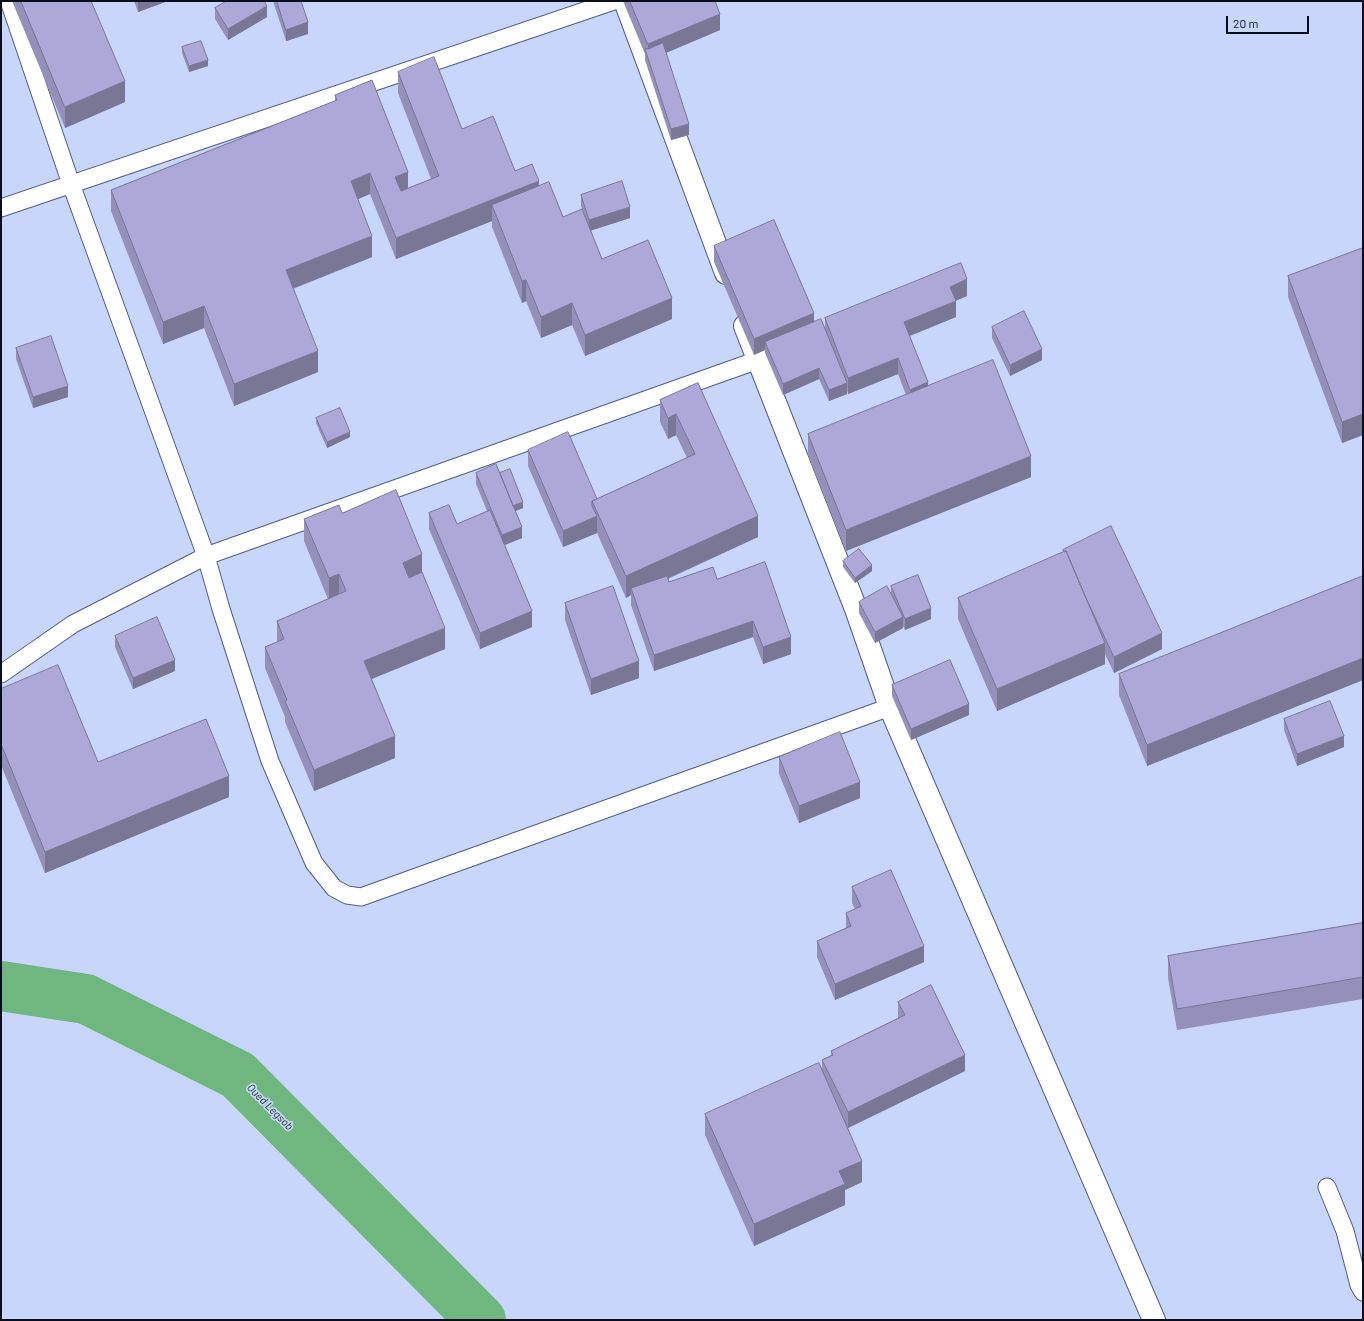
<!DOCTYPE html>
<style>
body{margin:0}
#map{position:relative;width:1364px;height:1321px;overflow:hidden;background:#c9d6fb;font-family:Barlow,sans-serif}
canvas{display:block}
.frame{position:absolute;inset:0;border:2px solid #090e1d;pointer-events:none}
.scale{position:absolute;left:1226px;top:16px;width:83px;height:18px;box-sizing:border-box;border:2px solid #090e1d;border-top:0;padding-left:5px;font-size:12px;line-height:14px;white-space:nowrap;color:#090e1d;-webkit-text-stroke:3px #c9d6fb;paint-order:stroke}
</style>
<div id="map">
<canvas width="1364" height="1321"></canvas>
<div class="frame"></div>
<div class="scale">20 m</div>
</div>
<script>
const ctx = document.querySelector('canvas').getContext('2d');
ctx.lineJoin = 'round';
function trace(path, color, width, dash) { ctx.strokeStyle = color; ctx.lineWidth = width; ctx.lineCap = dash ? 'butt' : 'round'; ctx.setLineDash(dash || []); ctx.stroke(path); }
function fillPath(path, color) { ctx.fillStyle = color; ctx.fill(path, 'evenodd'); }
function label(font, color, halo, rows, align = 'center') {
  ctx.font = font + ' Barlow,sans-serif'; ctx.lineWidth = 3.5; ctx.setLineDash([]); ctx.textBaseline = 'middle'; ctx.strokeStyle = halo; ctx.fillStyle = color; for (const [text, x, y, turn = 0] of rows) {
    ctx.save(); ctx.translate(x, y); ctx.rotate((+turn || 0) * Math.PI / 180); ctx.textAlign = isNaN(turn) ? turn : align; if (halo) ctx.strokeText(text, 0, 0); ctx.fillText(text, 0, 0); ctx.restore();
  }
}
trace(new Path2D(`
 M 1,986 L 86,999 L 238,1075 L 481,1320`), '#6fb67f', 50);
const service = new Path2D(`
 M 9,1 L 71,184 L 206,556 L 221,609 L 270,761 L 314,863 L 334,888 L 347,895 L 361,897 L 890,707
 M 1,208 L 614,1
 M 1,674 L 73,624 L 206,556 L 758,360
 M 1327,1187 L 1345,1231 L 1359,1285 L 1363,1292`);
const minor = new Path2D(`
 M 625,1 L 726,273
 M 745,326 L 856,609 L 890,707 L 1154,1320`);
trace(service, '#505c85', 19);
trace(minor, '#505c85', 24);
trace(service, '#fff', 17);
trace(minor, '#fff', 22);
fillPath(new Path2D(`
 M 12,1 L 91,1 L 125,102 L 65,128 Z
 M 134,1 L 168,1 L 138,12 Z
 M 273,1 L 301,1 L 308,34 L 286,41 Z
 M 623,1 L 715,1 L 720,30 L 666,53 L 689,135 L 671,140 L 645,60 L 645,54 Z
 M 215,8 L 267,17 L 228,40 L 215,19 Z
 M 182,47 L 208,66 L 189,72 L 182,53 Z
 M 398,72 L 462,129 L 515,171 L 539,186 L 563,217 L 585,218 L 581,206 L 581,195 L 630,218 L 590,231 L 602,259 L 672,319 L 585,356 L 572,325 L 541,338 L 526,301 L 522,303 L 492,227 L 492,221 L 396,259 L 370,194 L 358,199 L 372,257 L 293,289 L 318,372 L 234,406 L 204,328 L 163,344 L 111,211 L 111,190 L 335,101 L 335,95 L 408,188 L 431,179 L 398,93 Z
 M 714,246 L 814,321 L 825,329 L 825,318 L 967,296 L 955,301 L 956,317 L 910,336 L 928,386 L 1031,477 L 846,551 L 808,455 L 808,434 L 906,395 L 898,374 L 848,394 L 847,390 L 847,394 L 829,401 L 819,379 L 783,395 L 765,353 L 765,350 L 754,355 L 714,262 Z
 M 1363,248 L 1363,435 L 1342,443 L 1288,297 L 1288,276 Z
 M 992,327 L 1042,360 L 1010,376 L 992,338 Z
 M 16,348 L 68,397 L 33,408 L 16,359 Z
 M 698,383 L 758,537 L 668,579 L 669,582 L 717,579 L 791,654 L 763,664 L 753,637 L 654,671 L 631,605 L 631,595 L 626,598 L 597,533 L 563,547 L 528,466 L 528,450 L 597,499 L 687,458 L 676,435 L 668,439 L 660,422 L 660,400 Z
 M 316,418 L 350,437 L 327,448 L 316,423 Z
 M 476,473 L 523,508 L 515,511 L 522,538 L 505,545 L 532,627 L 480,649 L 429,529 L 429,513 L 457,524 L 487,511 L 476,484 Z
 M 342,513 L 422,574 L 445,649 L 372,679 L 395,758 L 314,791 L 285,722 L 285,717 L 265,668 L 265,647 L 277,642 L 277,621 L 328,599 L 304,541 L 304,519 Z
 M 1063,550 L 1162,649 L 1114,673 L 1105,654 L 1105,664 L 997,711 L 958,619 L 958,598 L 1063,553 Z
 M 843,561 L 872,571 L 855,583 L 843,567 Z
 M 1363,576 L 1363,680 L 1147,766 L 1119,695 L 1119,674 Z
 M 891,586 L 931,619 L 905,630 L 903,626 L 903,628 L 875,643 L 859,613 L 859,602 L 891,594 Z
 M 565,603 L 639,678 L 591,695 L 565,620 Z
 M 115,636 L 175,671 L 133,689 L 115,647 Z
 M 892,685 L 969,715 L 911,740 L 892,696 Z
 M 1,689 L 98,762 L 229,797 L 45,873 L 1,765 Z
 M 1284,719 L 1344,747 L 1297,766 L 1284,730 Z
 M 779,757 L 860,798 L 799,823 L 779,774 Z
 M 852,887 L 924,962 L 835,1000 L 817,957 L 817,941 L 846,928 L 846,913 L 855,909 L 852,903 Z
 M 1363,923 L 1363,999 L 1177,1030 L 1168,978 L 1168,956 Z
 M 898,1002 L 965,1071 L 848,1128 L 862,1182 L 845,1190 L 845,1205 L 754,1246 L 705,1135 L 705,1114 L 822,1071 L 822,1060 L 831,1055 L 831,1051 L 898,1018 Z`), '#9590b9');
fillPath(new Path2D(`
 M 138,1 L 168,1 L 138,12 Z
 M 267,6 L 267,17 L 228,40 L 228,29 Z
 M 720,14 L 720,30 L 649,60 L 648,57 L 648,44 Z
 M 308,22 L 308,34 L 286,41 L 286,30 Z
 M 208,60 L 208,66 L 189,72 L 189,66 Z
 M 125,81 L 125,102 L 65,128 L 65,107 Z
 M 689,124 L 689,135 L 671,140 L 671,129 Z
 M 408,172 L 408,193 L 395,198 L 395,177 Z
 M 370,173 L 370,194 L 351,202 L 351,181 Z
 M 539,181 L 539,202 L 492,205 L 492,221 L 396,259 L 396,238 Z
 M 630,207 L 630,218 L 589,231 L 589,220 Z
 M 372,236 L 372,257 L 286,291 L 286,270 Z
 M 967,279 L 967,296 L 950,303 L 950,287 Z
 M 526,280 L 526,301 L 522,303 L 522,281 Z
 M 672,298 L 672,319 L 585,356 L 585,335 Z
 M 956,301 L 956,317 L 904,338 L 904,322 Z
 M 572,303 L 572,325 L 541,338 L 541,317 Z
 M 204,306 L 204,328 L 163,344 L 163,322 Z
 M 814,313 L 814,329 L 765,342 L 765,350 L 754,355 L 754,339 Z
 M 1042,349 L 1042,360 L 1010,376 L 1010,365 Z
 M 318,351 L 318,372 L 234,406 L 234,384 Z
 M 898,358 L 898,374 L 848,394 L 848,378 Z
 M 819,368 L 819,379 L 783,395 L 783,384 Z
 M 928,382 L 928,399 L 910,406 L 910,390 Z
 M 847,383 L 847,394 L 829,401 L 829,390 Z
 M 68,386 L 68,397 L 33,408 L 33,397 Z
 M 676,414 L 676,435 L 668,439 L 668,418 Z
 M 1363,414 L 1363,435 L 1342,443 L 1342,422 Z
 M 350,432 L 350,437 L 327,448 L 327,442 Z
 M 1031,456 L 1031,477 L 846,551 L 846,530 Z
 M 523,502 L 523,508 L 513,512 L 513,506 Z
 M 597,516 L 597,533 L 563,547 L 563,531 Z
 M 758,516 L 758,537 L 633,594 L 631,588 L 631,595 L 626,598 L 626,576 Z
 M 522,527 L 522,538 L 502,546 L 502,535 Z
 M 422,554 L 422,576 L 403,584 L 403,563 Z
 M 872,565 L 872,571 L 855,583 L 855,578 Z
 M 339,574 L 339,595 L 329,600 L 329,578 Z
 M 931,608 L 931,619 L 905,630 L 905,619 Z
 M 532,611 L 532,627 L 480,649 L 480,633 Z
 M 903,617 L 903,628 L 875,643 L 875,632 Z
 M 753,621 L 753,637 L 654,671 L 654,655 Z
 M 445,628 L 445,649 L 364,682 L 364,661 Z
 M 1162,633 L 1162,649 L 1114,673 L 1114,657 Z
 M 791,637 L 791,654 L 763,664 L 763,647 Z
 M 1105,643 L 1105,664 L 997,711 L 997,689 Z
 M 1363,658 L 1363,680 L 1147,766 L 1147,745 Z
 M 175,660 L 175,671 L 133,689 L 133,678 Z
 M 639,661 L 639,678 L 591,695 L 591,679 Z
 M 969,704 L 969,715 L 911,740 L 911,729 Z
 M 395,736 L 395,758 L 314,791 L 314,770 Z
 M 1344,736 L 1344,747 L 1297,766 L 1297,754 Z
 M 229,776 L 229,797 L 45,873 L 45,852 Z
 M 860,782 L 860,798 L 799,823 L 799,806 Z
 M 924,946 L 924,962 L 835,1000 L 835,984 Z
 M 965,1055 L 965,1071 L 848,1128 L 848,1112 Z
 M 862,1161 L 862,1182 L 845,1190 L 845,1205 L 754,1246 L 754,1224 L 839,1171 Z`), '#797696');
const building = new Path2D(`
 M 21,1 L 91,1 L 125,81 L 65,107 Z
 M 227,1 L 264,1 L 267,6 L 228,29 L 215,8 Z
 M 277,1 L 301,1 L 308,22 L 286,30 Z
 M 630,1 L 715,1 L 720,14 L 648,44 Z
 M 201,41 L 208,60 L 189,66 L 182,47 Z
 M 663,43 L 689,124 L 671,129 L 645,49 L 648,49 Z
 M 434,57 L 462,129 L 493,116 L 515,171 L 532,164 L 539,181 L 396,238 L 370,173 L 351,181 L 372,236 L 286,270 L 318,351 L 234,384 L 204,306 L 163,322 L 111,190 L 337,100 L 335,95 L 372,80 L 408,172 L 395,177 L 401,191 L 439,176 L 398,72 Z
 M 622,181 L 630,207 L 589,220 L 581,195 Z
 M 549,182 L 563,217 L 582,209 L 602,259 L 648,240 L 672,298 L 585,335 L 572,303 L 541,317 L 526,280 L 522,281 L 492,205 Z
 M 774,220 L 814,313 L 754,339 L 714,246 Z
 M 1363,248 L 1363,414 L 1342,422 L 1288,276 Z
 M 961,263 L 967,279 L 950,287 L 956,301 L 904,322 L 928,382 L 910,390 L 898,358 L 848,378 L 825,318 Z
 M 1024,311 L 1042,349 L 1010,365 L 992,327 Z
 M 821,319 L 847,383 L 829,390 L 819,368 L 783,384 L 765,342 Z
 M 51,336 L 68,386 L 33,397 L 16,348 Z
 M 993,360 L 1031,456 L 846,530 L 808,434 Z
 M 698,383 L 758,516 L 626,576 L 592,501 L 695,454 L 676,414 L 668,418 L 660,400 Z
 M 340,408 L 350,432 L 327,442 L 316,418 Z
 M 568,432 L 597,499 L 592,501 L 592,506 L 597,516 L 563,531 L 528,450 Z
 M 496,464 L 522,527 L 502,535 L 476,473 Z
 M 510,469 L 523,502 L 513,506 L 500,473 Z
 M 396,490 L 422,554 L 403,563 L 409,578 L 422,572 L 445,628 L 364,661 L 395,736 L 314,770 L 285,701 L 287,700 L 265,647 L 284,639 L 277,621 L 346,591 L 339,574 L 329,578 L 304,519 L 339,505 L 342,513 Z
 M 449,505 L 457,524 L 490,510 L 532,611 L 480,633 L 429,513 Z
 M 1111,526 L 1162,633 L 1114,657 L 1085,596 L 1066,551 L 1064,552 L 1063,550 Z
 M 859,549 L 872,565 L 855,578 L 843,561 Z
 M 1066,551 L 1105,643 L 997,689 L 958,598 Z
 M 765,562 L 791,637 L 763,647 L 753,621 L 654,655 L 631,588 L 667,576 L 669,582 L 713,567 L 717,579 Z
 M 918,575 L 931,608 L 905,619 L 891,586 Z
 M 1363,576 L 1363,658 L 1147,745 L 1119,674 Z
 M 613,586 L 639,661 L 591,679 L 565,603 Z
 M 887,586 L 903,617 L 875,632 L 859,602 Z
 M 157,617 L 175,660 L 133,678 L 115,636 Z
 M 950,660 L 969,704 L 911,729 L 892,685 Z
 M 58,665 L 98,762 L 206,719 L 229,776 L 45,852 L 1,744 L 1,689 Z
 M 1330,701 L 1344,736 L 1297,754 L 1284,719 Z
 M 840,732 L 860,782 L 799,806 L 779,757 Z
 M 891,870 L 924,946 L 835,984 L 817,941 L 851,926 L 846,913 L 861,906 L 852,887 Z
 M 1363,923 L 1363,977 L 1177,1009 L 1168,956 Z
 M 931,985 L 965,1055 L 848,1112 L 822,1060 L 833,1055 L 831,1051 L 905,1015 L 898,1002 Z
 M 819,1063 L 862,1161 L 839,1171 L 845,1184 L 754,1224 L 705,1114 Z`);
fillPath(building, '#ada8d7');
trace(building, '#797696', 1);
label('italic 11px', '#14321c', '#c9d6fb', [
 ["Oued Legsob",270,1107,45]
]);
</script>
